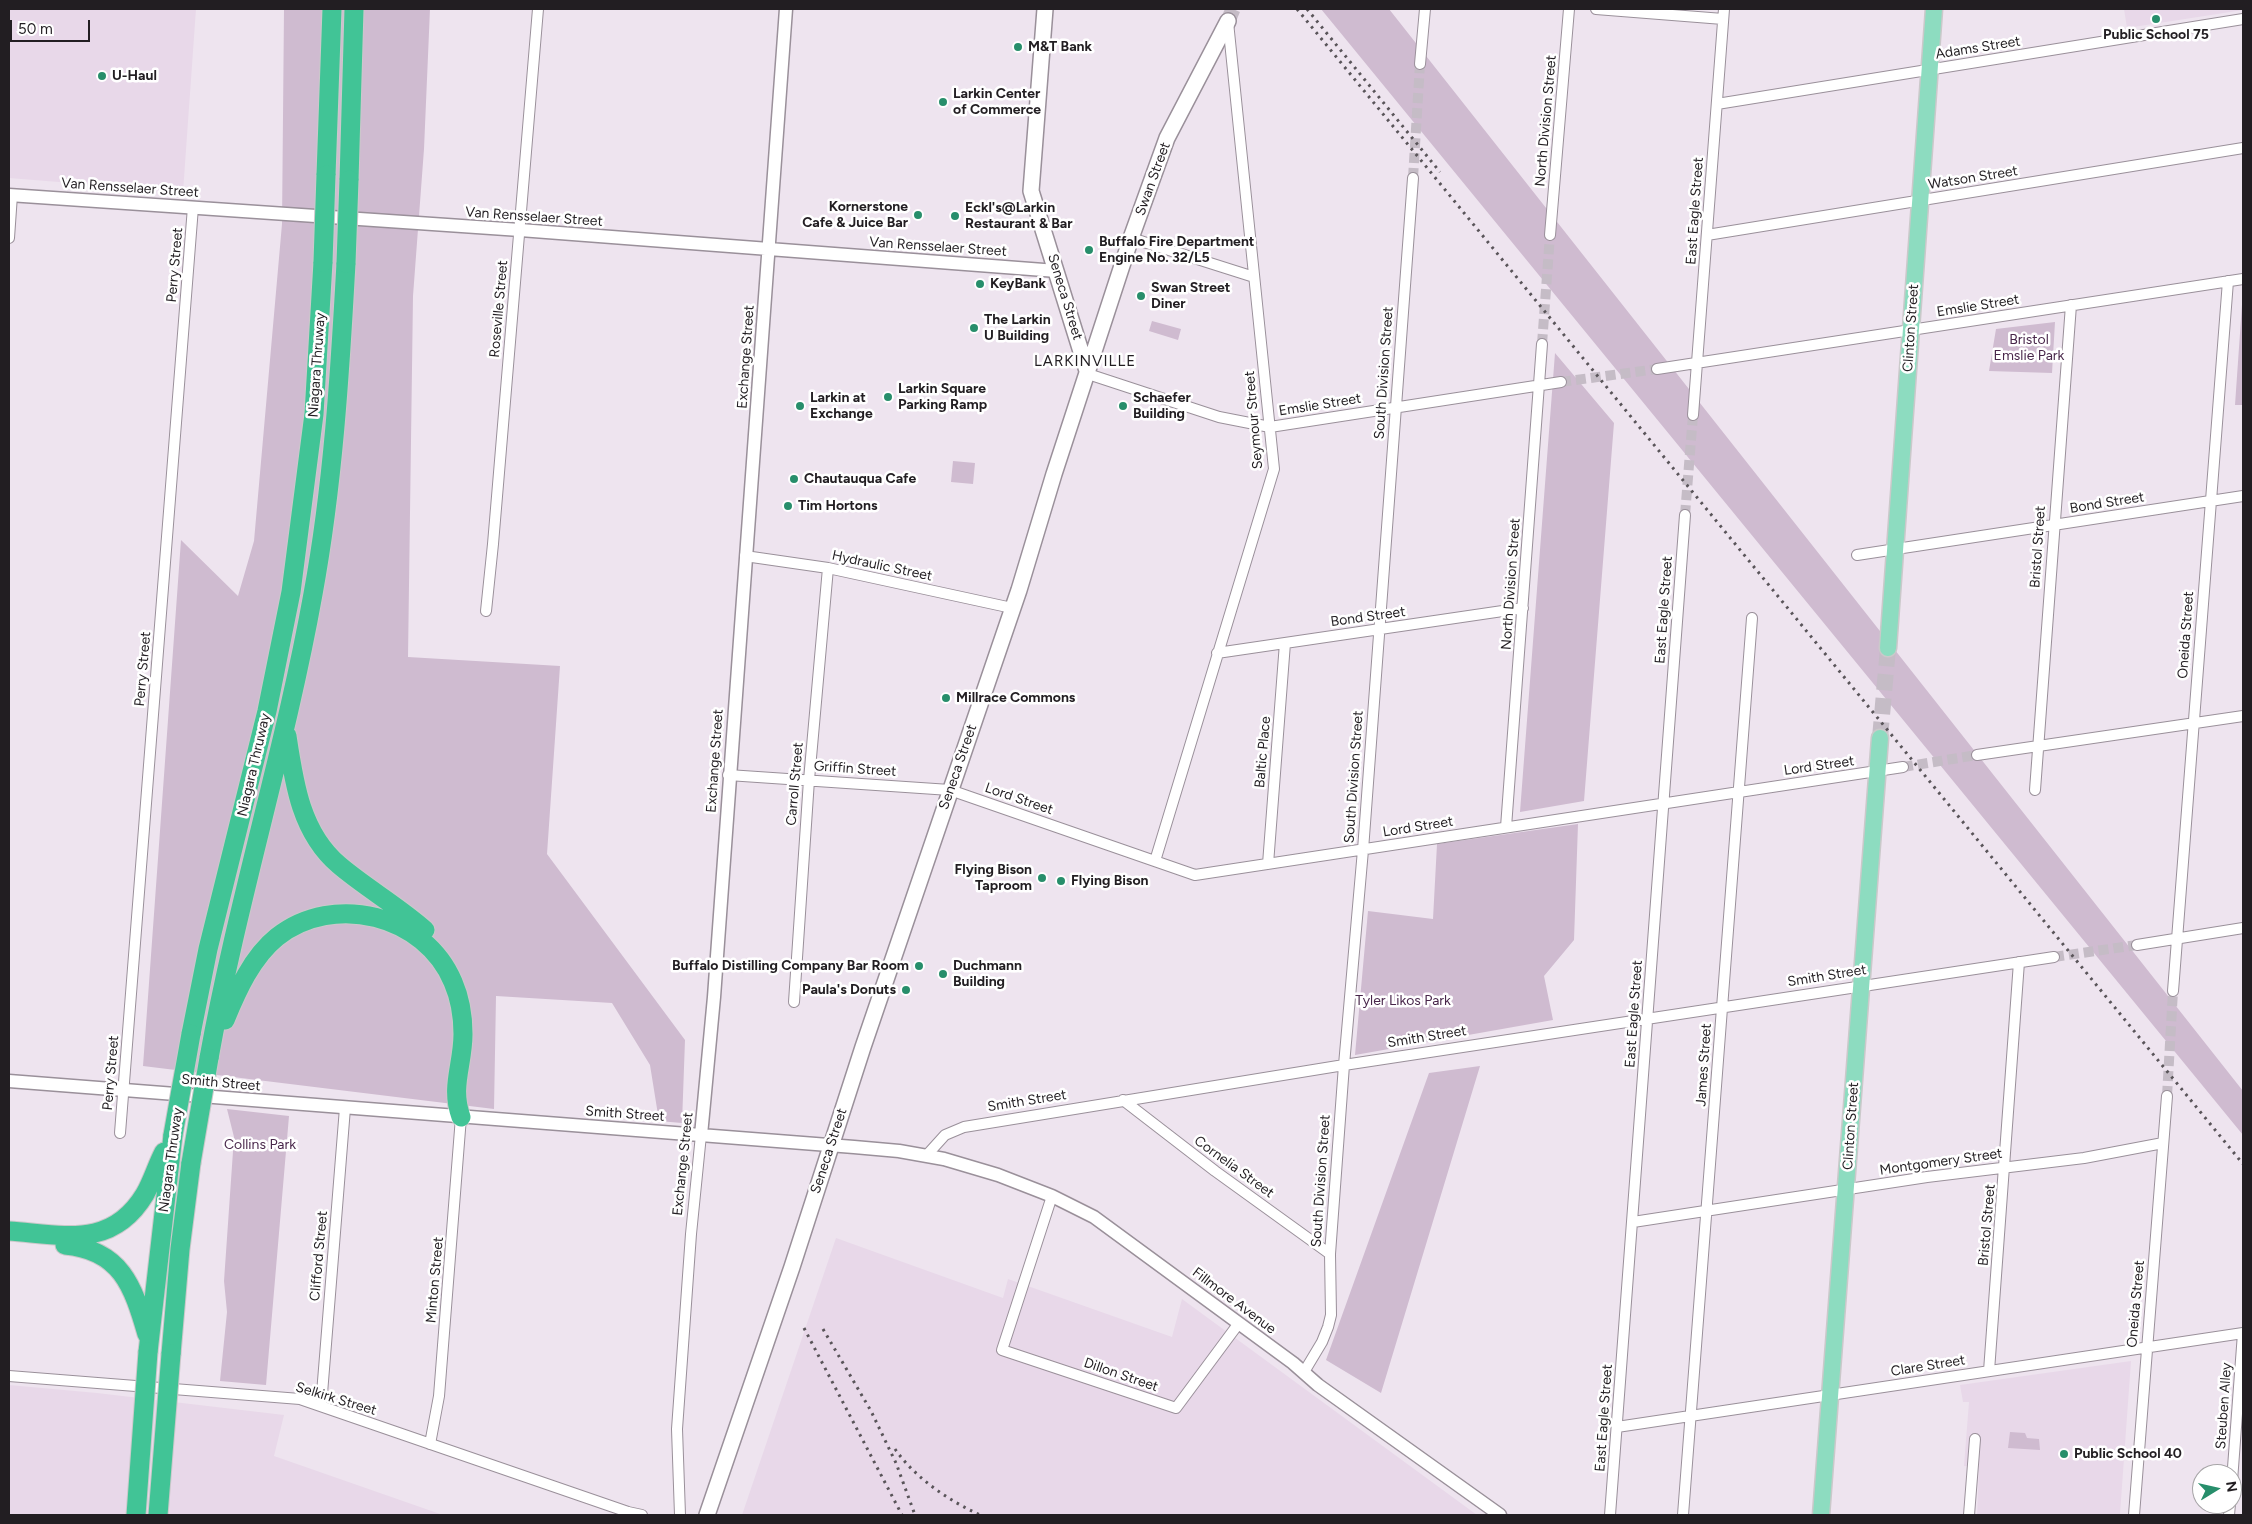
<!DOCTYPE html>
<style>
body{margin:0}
#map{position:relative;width:2252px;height:1524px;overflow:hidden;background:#eee4ef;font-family:Figtree,sans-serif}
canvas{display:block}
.frame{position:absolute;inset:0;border:10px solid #221e22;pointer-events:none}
.north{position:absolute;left:2192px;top:1464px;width:50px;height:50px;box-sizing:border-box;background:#fff;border:1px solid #a7a5a7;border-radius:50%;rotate:81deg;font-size:14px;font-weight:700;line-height:20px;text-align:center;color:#221e22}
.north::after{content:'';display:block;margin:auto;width:18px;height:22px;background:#278e6b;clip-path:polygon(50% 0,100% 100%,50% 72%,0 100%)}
.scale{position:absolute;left:10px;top:20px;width:80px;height:22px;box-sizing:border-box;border:2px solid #221e22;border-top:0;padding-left:6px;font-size:15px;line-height:18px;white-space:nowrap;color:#221e22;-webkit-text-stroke:4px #fff;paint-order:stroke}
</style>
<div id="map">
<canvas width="2252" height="1524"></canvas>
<div class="frame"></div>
<div class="north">N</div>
<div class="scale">50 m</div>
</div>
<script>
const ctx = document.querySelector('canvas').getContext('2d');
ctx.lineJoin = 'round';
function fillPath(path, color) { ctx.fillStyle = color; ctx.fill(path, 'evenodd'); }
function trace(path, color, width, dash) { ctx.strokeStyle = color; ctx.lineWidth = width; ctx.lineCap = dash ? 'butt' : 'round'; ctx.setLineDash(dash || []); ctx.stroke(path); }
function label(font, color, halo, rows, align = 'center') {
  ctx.font = font + ' Figtree,sans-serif'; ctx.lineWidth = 5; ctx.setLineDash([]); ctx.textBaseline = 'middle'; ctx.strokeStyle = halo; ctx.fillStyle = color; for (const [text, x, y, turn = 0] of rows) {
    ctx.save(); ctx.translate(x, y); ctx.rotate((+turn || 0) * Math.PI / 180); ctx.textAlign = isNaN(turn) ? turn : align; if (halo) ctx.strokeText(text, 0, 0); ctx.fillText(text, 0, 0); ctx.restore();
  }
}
fillPath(new Path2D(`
 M 9,9 L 196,9 L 183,192 L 9,178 Z
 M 2124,9 L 2243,9 L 2243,10 L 2127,28 Z
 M 836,1238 L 1003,1298 L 1008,1279 L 1172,1337 L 1182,1299 L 1477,1515 L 742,1515 Z
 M 2131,1361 L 2120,1514 L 1977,1515 L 1979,1467 L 1964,1466 L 1969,1402 L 1963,1402 L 1960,1385 Z
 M 9,1385 L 97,1393 L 284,1415 L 274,1456 L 443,1515 L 9,1515 Z`), '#e8d8e9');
fillPath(new Path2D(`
 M 284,9 L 430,9 L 424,149 L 413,296 L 408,657 L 560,666 L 547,854 L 685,1040 L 682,1123 L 659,1121 L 650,1065 L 612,1003 L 496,996 L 494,1109 L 143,1066 L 181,540 L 238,596 L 254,541 L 282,224 Z
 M 1321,9 L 1389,9 L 2243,1091 L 2243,1135 Z
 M 2243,290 L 2243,405 L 2235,405 Z
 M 1152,321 L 1181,329 L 1178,340 L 1149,331 Z
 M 2055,322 L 2052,373 L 1989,371 L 1996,329 Z
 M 1555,353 L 1614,423 L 1584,801 L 1520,812 Z
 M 953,461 L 975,463 L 973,484 L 951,482 Z
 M 1578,824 L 1574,940 L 1544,976 L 1553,1020 L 1355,1055 L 1368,911 L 1433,919 L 1437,844 Z
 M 1480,1066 L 1381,1393 L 1326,1360 L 1429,1073 Z
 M 227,1109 L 289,1116 L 266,1385 L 220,1381 L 227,1312 L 224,1281 L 234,1137 Z
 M 2010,1432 L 2025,1433 L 2027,1438 L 2039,1439 L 2040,1450 L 2008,1448 Z`), '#cfbbd0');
trace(new Path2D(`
 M 1413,178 L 1420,64
 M 1542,344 L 1550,235
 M 1561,382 L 1657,369
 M 1685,515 L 1693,415
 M 1903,767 L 1977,755
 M 2054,957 L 2137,945
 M 2167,1096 L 2173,991`), '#c5bcc6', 10, [10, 5]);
trace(new Path2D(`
 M 1228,21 L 1233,9`), '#c5bcc6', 15, [15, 8]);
trace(new Path2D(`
 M 1880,738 L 1888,648`), '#c5bcc6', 16, [16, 8]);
const minor = new Path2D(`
 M 1596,9 L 1723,19
 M 1420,64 L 1425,9
 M 1717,104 L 2243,19
 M 1550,235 L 1569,9
 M 1707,235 L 2243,148
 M 9,238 L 12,195
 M 1131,238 L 1254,277
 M 1657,369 L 2243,279
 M 1088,374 L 1219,417 L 1270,427 L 1561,382
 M 1693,415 L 1724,9
 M 1857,555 L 2243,496
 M 745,556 L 828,568 L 1012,608
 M 486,611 L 493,544 L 538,9
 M 1217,653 L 1523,608
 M 1977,755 L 2243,716
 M 728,775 L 950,790 L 1195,875 L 1903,767
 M 2035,790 L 2071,305
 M 1506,827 L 1542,344
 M 1155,861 L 1274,469 L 1228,22
 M 1268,864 L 1285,643
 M 2137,945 L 2243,928
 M 2173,991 L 2228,281
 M 794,1002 L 809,780 L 828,568
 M 1123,1100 L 1215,1171 L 1330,1254
 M 120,1133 L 193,207
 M 926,1156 L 945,1135 L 964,1127 L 1344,1065 L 2054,957
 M 1052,1196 L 1002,1350 L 1176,1408 L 1239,1323
 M 1633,1222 L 1927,1177 L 2084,1158 L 2163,1143
 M 1989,1371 L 2019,962
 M 1304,1372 L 1322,1342 L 1328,1327 L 1331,1315 L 1330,1254 L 1344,1065 L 1363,850 L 1413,178
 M 9,1376 L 300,1399 L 628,1512 L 642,1515
 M 321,1406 L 345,1108
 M 1617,1427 L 2243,1333
 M 430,1444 L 439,1396 L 461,1117
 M 2232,1481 L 2243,1333
 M 680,1515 L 677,1429 L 691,1234 L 701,1135
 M 1610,1515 L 1685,515
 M 1683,1515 L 1752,618
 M 1969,1515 L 1975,1439
 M 2134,1515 L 2167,1096
 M 2229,1515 L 2230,1504`);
const tertiary = new Path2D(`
 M 9,195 L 520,230 L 1057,271
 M 9,1081 L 854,1147 L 899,1151 L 944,1159 L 998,1175 L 1052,1196 L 1094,1217 L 1293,1363 L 1318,1385 L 1500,1515
 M 701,1135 L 714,997 L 786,9`);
const secondary = new Path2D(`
 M 1045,9 L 1031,191 L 1088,374
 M 707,1515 L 792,1267 L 863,1047 L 1019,590 L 1054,474 L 1131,238 L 1167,138 L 1228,21`);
const primary = new Path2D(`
 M 1888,648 L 1934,9
 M 1821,1515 L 1880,738`);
const motorway = new Path2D(`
 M 326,175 L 332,9
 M 349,180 L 354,9
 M 287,736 C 294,783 301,833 339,865 C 366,888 398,906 425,930
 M 225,1020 C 237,991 252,957 277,937 C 334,892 425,915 453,982 C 460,998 463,1017 463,1034 C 463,1065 450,1087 461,1117
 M 191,1034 L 208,949 L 267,711 L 291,592 L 314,414 L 323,262
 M 209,1058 C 237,902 285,750 313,594 C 333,485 340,373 346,263
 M 9,1231 C 64,1235 112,1249 145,1194 C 153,1180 157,1165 164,1152
 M 65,1245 C 121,1250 133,1286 147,1334
 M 148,1352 L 173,1135
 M 171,1354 L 180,1249 L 191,1163`);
trace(minor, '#9a909a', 12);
trace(tertiary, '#9a909a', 15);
trace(secondary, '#9a909a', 18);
trace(primary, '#cac9ca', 19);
trace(motorway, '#cac9ca', 21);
trace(minor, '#fff', 10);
trace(tertiary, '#fff', 12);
trace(secondary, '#fff', 15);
trace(primary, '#8ddcc0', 16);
trace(motorway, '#41c496', 19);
trace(new Path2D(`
 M 1297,9 L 2243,1164
 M 1307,9 L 1440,172
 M 804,1328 L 902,1515
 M 823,1329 L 871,1411 L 896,1463 L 915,1515
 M 895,1449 C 915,1478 948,1500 980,1515`), '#595459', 3, [2.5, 5]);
const motorwayBridge = new Path2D(`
 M 323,262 L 326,175
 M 346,263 L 349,180
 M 173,1135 L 191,1034
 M 191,1163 L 209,1058
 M 136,1515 L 148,1352
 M 158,1515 L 171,1354`);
trace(motorwayBridge, '#cac9ca', 21, []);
trace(motorwayBridge, '#41c496', 19);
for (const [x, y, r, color] of [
 [2156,19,5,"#278e6b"],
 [1018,47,5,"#278e6b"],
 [102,76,5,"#278e6b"],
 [943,102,5,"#278e6b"],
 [918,215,5,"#278e6b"],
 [955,216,5,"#278e6b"],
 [1089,250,5,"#278e6b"],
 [980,284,5,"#278e6b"],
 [1141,296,5,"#278e6b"],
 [974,328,5,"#278e6b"],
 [888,397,5,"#278e6b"],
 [800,406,5,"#278e6b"],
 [1123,406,5,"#278e6b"],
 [794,479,5,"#278e6b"],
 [788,506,5,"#278e6b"],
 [946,698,5,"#278e6b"],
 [1042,878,5,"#278e6b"],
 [1061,881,5,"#278e6b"],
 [919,966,5,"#278e6b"],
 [943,974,5,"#278e6b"],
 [906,990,5,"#278e6b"],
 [2064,1454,5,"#278e6b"]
]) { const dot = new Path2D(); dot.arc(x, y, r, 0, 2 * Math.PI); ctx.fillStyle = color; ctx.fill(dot); trace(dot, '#fff', 2); }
label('bold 14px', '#221e22', '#fff', [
 ["Public School 75",2156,35,"center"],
 ["M&T Bank",1028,47],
 ["U-Haul",112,76],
 ["Larkin Center",953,94],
 ["of Commerce",953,110],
 ["Kornerstone",908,207,"right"],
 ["Cafe & Juice Bar",908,223,"right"],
 ["Eckl's@Larkin",965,208],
 ["Restaurant & Bar",965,224],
 ["Buffalo Fire Department",1099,242],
 ["Engine No. 32/L5",1099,258],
 ["KeyBank",990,284],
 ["Swan Street",1151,288],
 ["Diner",1151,304],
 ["The Larkin",984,320],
 ["U Building",984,336],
 ["Larkin Square",898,389],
 ["Parking Ramp",898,405],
 ["Larkin at",810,398],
 ["Exchange",810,414],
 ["Schaefer",1133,398],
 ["Building",1133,414],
 ["Chautauqua Cafe",804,479],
 ["Tim Hortons",798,506],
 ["Millrace Commons",956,698],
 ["Flying Bison",1032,870,"right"],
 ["Taproom",1032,886,"right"],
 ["Flying Bison",1071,881],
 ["Buffalo Distilling Company Bar Room",909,966,"right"],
 ["Duchmann",953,966],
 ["Building",953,982],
 ["Paula's Donuts",896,990,"right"],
 ["Public School 40",2074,1454]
], 'left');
label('14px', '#221e22', '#fff', [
 ["Adams Street",1978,48,-9],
 ["North Division Street",1546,121,-85],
 ["Watson Street",1973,178,-9],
 ["Swan Street",1153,179,-70],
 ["Van Rensselaer Street",130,188,4],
 ["East Eagle Street",1695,211,-86],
 ["Van Rensselaer Street",534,217,4],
 ["Van Rensselaer Street",938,247,4],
 ["Perry Street",175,265,-85],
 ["Seneca Street",1065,297,73],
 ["Emslie Street",1978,306,-9],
 ["Roseville Street",499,309,-85],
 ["Clinton Street",1911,328,-86],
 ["Exchange Street",746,357,-86],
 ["Niagara Thruway",317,365,-86],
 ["South Division Street",1384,373,-86],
 ["Emslie Street",1320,405,-9],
 ["Seymour Street",1254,420,-95],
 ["Bond Street",2107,503,-9],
 ["Bristol Street",2038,547,-86],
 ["Hydraulic Street",882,566,12],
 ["North Division Street",1511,584,-86],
 ["East Eagle Street",1664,610,-86],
 ["Bond Street",1368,617,-8],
 ["Oneida Street",2186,635,-86],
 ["Perry Street",143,669,-85],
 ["Baltic Place",1263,752,-85],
 ["Exchange Street",715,761,-86],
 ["Niagara Thruway",254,765,-77],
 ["Lord Street",1819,766,-8],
 ["Seneca Street",958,767,-71],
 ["Griffin Street",855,769,4],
 ["South Division Street",1354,777,-86],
 ["Carroll Street",795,784,-85],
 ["Lord Street",1019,799,19],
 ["Lord Street",1418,827,-9],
 ["Smith Street",1827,976,-9],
 ["East Eagle Street",1634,1014,-86],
 ["Smith Street",1427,1037,-9],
 ["James Street",1704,1065,-86],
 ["Perry Street",111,1073,-85],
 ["Smith Street",221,1083,5],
 ["Smith Street",1027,1101,-9],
 ["Smith Street",625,1114,4],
 ["Clinton Street",1851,1126,-86],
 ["Seneca Street",829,1151,-72],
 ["Niagara Thruway",171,1160,-82],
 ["Montgomery Street",1941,1162,-8],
 ["Exchange Street",683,1164,-84],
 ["Cornelia Street",1234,1167,36],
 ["South Division Street",1321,1181,-86],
 ["Bristol Street",1987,1225,-85],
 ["Clifford Street",319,1256,-85],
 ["Minton Street",435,1280,-85],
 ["Fillmore Avenue",1234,1301,37],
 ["Oneida Street",2136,1304,-85],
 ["Clare Street",1928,1366,-9],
 ["Dillon Street",1121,1375,19],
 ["Selkirk Street",336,1399,17],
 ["Steuben Alley",2224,1406,-86],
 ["East Eagle Street",1604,1418,-86]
]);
label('14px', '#48264a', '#fff', [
 ["Bristol",2029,340],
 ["Emslie Park",2029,356],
 ["Tyler Likos Park",1403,1001],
 ["Collins Park",260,1145]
]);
ctx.letterSpacing = '1px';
label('15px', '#221e22', '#fff', [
 ["LARKINVILLE",1085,362]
]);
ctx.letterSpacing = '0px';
</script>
